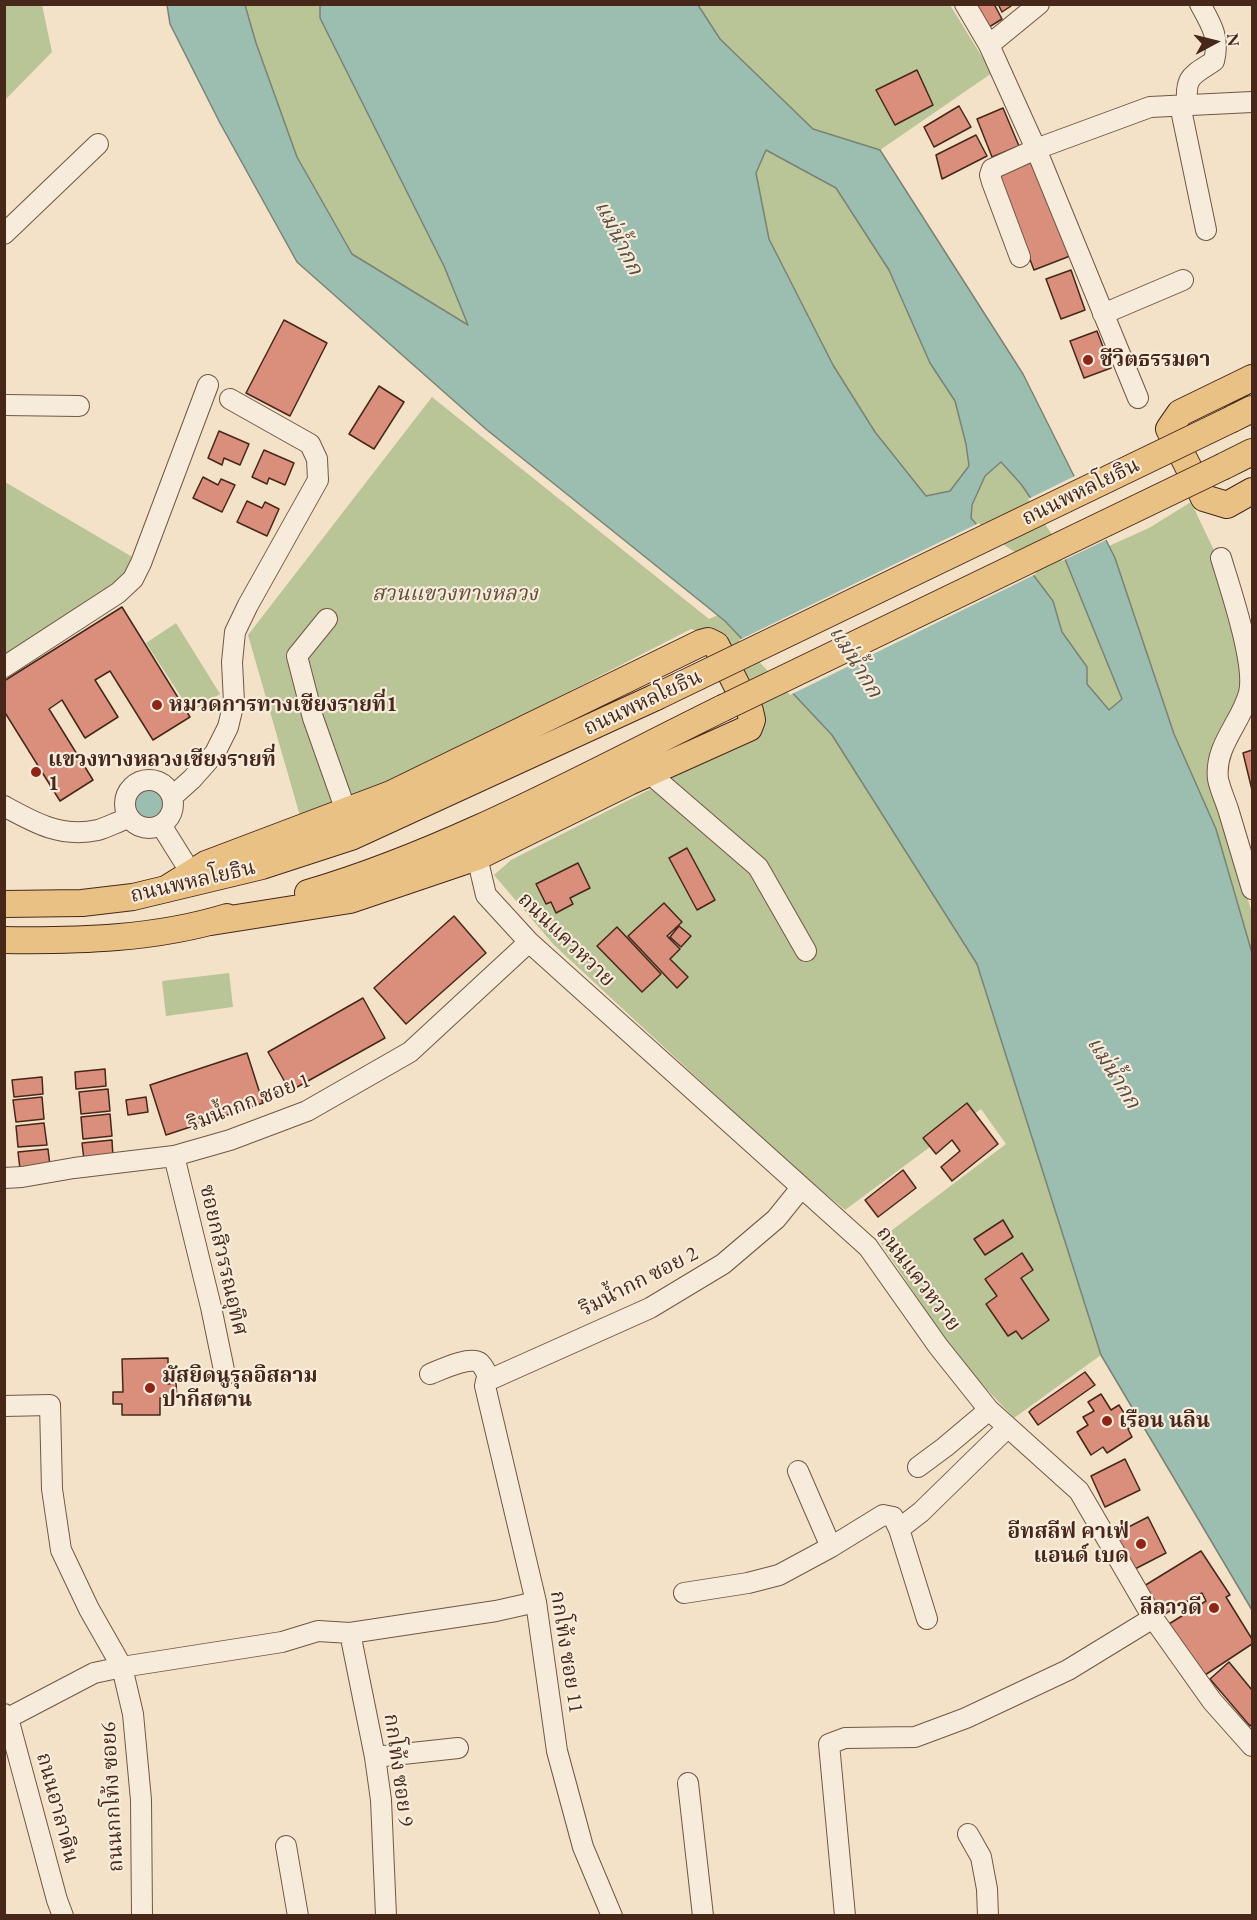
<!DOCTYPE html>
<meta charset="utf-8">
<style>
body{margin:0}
#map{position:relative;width:1257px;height:1920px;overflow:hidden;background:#f3e2c7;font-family:"EB Garamond",serif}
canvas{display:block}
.frame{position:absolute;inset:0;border:6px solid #47271a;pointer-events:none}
.north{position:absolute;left:1185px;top:12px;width:60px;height:60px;-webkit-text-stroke:4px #f7ecdb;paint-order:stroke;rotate:83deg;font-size:16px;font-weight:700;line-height:24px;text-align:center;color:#47271a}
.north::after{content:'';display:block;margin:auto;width:21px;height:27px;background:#47271a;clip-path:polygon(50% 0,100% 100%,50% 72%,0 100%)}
</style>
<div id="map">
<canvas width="1257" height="1920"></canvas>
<div class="frame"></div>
<div class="north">N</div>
</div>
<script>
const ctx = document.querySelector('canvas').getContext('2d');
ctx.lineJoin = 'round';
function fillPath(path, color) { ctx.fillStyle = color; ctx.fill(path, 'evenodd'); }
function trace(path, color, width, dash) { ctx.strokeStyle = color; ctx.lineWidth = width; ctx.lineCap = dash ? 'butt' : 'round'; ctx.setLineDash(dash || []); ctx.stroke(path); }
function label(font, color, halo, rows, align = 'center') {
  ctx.font = font + ' "EB Garamond","Noto Serif Thai",serif'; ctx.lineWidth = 4.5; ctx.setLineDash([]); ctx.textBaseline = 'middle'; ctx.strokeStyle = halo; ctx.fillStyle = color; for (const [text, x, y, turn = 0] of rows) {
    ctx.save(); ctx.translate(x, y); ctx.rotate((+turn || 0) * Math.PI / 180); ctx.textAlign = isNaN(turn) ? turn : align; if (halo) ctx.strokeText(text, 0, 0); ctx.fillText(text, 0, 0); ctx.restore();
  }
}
fillPath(new Path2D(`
 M 5,4 L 42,5 L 52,52 L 5,100 Z
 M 245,5 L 320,5 L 320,18 L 444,266 L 469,325 L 352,254 L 297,157 L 256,43 Z
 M 698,5 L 950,5 L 992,73 L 880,150 L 813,129 L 720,39 Z
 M 766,149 L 836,188 L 889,270 L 930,363 L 955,401 L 966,444 L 969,466 L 950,491 L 926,496 L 875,432 L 833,365 L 769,239 L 756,173 Z
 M 432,397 L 709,619 L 718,615 L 725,621 L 832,735 L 977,964 L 1101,1355 L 1014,1418 L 957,1358 L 879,1240 L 1006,1144 L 981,1109 L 845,1210 L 793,1167 L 554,945 L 494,875 L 511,860 L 751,738 L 760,706 L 749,678 L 727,645 L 710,634 L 691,629 L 387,785 L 300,816 L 248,635 Z
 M 1000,462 L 1021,484 L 1054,532 L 1122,699 L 1108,711 L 1087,684 L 1087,667 L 1062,632 L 1053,600 L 1022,560 L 970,518 L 972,506 L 985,476 Z
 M 5,482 L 134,558 L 124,577 L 5,659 Z
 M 1191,502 L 1229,582 L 1250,670 L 1207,764 L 1252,913 L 1252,953 L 1216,829 L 1174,734 L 1115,558 L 1109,546 L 1149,528 Z
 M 176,623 L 220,694 L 191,712 L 146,643 Z
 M 229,973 L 233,1007 L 166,1016 L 162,981 Z`), '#b9c497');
const water = new Path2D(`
 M 167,5 L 245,5 L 256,43 L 297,157 L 352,254 L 468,325 L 444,266 L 320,18 L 320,5 L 698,5 L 720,39 L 813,129 L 880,150 L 1023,374 L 1115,558 L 1174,734 L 1216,829 L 1252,953 L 1252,1610 L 1101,1355 L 977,964 L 832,735 L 725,621 L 487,430 L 297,262 L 220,123 L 170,24 ZM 766,150 L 836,188 L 889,270 L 930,363 L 955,401 L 966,444 L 969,466 L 950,491 L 926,496 L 875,432 L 833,365 L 769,239 L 756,173 ZM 1001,462 L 1021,484 L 1054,532 L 1122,699 L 1109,710 L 1087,684 L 1087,667 L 1062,632 L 1053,601 L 1022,560 L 988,538 L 971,518 L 972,505 L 985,476 Z
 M134 804a15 15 0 1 1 30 0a15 15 0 1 1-30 0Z`);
fillPath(water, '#9cbeb1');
trace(water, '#7a8275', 1.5);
fillPath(new Path2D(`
 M 1077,475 L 1108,539 L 1062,561 L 1051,533 L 1028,499 Z
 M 979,523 L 990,536 L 1024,558 L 1036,574 L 790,695 L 739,640 Z`), '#f3e2c7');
const building = new Path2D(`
 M 972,4 L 994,4 L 1002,19 L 986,29 Z
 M 998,4 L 1014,4 L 1002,12 Z
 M 917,70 L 933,105 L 895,125 L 876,90 Z
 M 959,106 L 971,127 L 934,147 L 924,127 Z
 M 1003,108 L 1019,146 L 992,157 L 977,119 Z
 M 976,135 L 987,156 L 942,179 L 936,155 Z
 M 1034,161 L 1070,256 L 1034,270 L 998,175 Z
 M 1071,270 L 1085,310 L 1061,319 L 1046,279 Z
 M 284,320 L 327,343 L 290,416 L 246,393 Z
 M 1097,331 L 1111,368 L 1084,378 L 1070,341 Z
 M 379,386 L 404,402 L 374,449 L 349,434 Z
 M 219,431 L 249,444 L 240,465 L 224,458 L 222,465 L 208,458 Z
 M 264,450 L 294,463 L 285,485 L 269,478 L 267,484 L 252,477 Z
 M 203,477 L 218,485 L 221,479 L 235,485 L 222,512 L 193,498 Z
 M 247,501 L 262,508 L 265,502 L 279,509 L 267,536 L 237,522 Z
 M 122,607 L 190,717 L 153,740 L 110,671 L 95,680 L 118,717 L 85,738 L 62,700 L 49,709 L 93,780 L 60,801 L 4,711 L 4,681 Z
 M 1252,750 L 1252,790 L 1243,753 Z
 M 687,848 L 715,900 L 697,910 L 669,858 Z
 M 578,863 L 590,888 L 570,898 L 573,904 L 556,913 L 551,902 L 546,904 L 536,884 Z
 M 664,903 L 682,922 L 667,936 L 680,949 L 670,959 L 688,977 L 677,988 L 628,936 Z
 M 454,916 L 486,953 L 406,1024 L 374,988 Z
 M 679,926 L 691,936 L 681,947 L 670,937 Z
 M 617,927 L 661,974 L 642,992 L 597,946 Z
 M 363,998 L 385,1038 L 290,1091 L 268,1052 Z
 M 247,1053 L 263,1103 L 166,1135 L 150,1085 Z
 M 105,1069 L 106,1086 L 76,1089 L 75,1072 Z
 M 42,1077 L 43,1094 L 14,1097 L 12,1080 Z
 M 108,1089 L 110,1111 L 81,1114 L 79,1092 Z
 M 42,1097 L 44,1119 L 16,1122 L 13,1100 Z
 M 146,1097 L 148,1112 L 128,1115 L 126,1100 Z
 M 967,1103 L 998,1144 L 952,1181 L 941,1167 L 960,1151 L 952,1140 L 936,1154 L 923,1138 Z
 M 110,1114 L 112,1136 L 83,1139 L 81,1117 Z
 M 44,1123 L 47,1145 L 18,1147 L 16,1126 Z
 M 112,1140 L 113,1157 L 84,1160 L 82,1143 Z
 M 48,1149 L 50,1166 L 20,1169 L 18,1152 Z
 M 903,1170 L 916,1188 L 878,1217 L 865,1200 Z
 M 1003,1220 L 1013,1237 L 985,1255 L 974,1239 Z
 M 1022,1253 L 1033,1270 L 1021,1278 L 1049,1320 L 1022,1339 L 1016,1331 L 1008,1336 L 986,1304 L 997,1296 L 985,1279 Z
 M 168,1358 L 168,1384 L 176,1383 L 177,1397 L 160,1398 L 160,1415 L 122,1415 L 122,1404 L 113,1404 L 113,1392 L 123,1392 L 122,1359 Z
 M 1085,1372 L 1095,1385 L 1038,1425 L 1029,1412 L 1032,1409 Z
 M 1101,1394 L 1111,1410 L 1119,1405 L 1132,1426 L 1128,1429 L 1132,1437 L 1107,1453 L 1103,1447 L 1091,1455 L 1077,1432 L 1088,1425 L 1083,1417 L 1094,1411 L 1088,1402 Z
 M 1125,1459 L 1140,1490 L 1105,1507 L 1091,1476 Z
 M 1148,1517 L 1166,1553 L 1133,1570 L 1115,1534 Z
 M 1201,1551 L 1230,1595 L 1226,1597 L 1252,1639 L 1252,1644 L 1202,1677 L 1164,1627 L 1206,1601 L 1202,1593 L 1163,1615 L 1144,1586 Z
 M 1229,1662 L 1252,1690 L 1252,1724 L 1250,1726 L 1210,1679 Z`);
fillPath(building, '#d98f7c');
trace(building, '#47271a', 1.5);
const minor = new Path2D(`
 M 965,4 L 989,45 L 1036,149 L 1138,398
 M 989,45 L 1039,4
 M 1180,105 L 1206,230
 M 1187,105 C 1185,75 1192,76 1214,61 C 1220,37 1211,24 1200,4
 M 4,234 L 98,144
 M 1020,257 L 992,182 L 990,175 L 992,169 L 1036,149 L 1150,107 L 1252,102
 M 1103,314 L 1183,280
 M 4,405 L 79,406
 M 1221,558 C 1230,588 1256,664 1249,693 C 1241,723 1214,746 1218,779 C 1220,789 1225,800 1228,809 C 1236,836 1244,862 1252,889
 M 327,619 L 297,656 L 313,718 L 346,811
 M 4,667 L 118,593 L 133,579 L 141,563 L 208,385
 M 649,773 L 758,867 L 806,951
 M125 804a24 24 0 1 1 48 0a24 24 0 1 1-48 0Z
 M 173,796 L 192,779 L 215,753 L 228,727 L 234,702 L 232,662 L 235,632 L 248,605 L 318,480 L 317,459 L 310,444 L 230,399
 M 4,806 C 35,823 61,838 98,830 C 108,827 119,821 129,818
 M 161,825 L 191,873
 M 477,857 L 486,895 L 529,942 L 868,1247 L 938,1346 L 989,1410 L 1079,1491 L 1153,1618 L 1212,1701 L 1252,1746
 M 174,1156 L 211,1307 L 225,1375
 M 4,1178 L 22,1177 L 74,1168 L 174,1156 L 230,1140 L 307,1111 L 410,1052 L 529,942
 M 430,1374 C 440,1370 471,1355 480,1363 C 484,1367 487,1374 489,1380
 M 4,1406 L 50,1405 L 52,1489 L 61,1550 L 89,1609 L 122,1667 L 133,1714 L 141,1800 L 142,1916
 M 918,1467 L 945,1447 L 989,1410
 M 798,1471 L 831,1547
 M 899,1529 L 927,1619
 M 684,1593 L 748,1583 L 779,1575 L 831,1547 L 883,1515 L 893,1517 L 899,1529 L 921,1512 L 1008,1427
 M 350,1633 L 375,1757 L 381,1800 L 386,1916
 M 4,1714 L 8,1718 L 57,1900 L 63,1916
 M 8,1718 L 94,1673 L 122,1667 L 282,1642 L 318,1631 L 350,1633 L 496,1611 L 536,1602
 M 375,1757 L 458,1748
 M 688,1783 L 703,1916
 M 968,1834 L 981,1857 L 987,1889 L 988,1916
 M 286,1846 L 298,1916
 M 612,1916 L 583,1847 L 557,1751 L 536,1602 L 485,1386 L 486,1381 L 489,1380 L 650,1308 L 723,1264 L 776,1219 L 801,1188
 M 845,1916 L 829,1744 L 845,1738 L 915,1737 L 966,1718 L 1068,1670 L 1153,1618`);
const major = new Path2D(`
 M 1252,378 L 1180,413 L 1169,429 L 1204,498 L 1227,505 L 1252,491
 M 1232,419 L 1252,409
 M 1224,466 L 1252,452
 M 166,889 L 206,864 L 391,794 L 701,643 L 708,641 L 716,645 L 750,711 L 752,720 L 749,728 L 629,782 L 477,857 L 350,900 L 211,922
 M 308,893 C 451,851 589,774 723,708
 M 4,904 L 82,903 L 133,897 L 262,866 L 351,837 L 656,697
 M 4,940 C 79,941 156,939 227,917`);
trace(minor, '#725645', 22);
trace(major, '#47271a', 28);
trace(minor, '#f7ecdb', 20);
trace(major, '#eac184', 26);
const majorBridge = new Path2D(`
 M 656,697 L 1232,419
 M 723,708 L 1224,466`);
trace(majorBridge, '#47271a', 28, []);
trace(majorBridge, '#eac184', 26);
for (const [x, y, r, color] of [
 [1088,360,6,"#8f2418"],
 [157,705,6,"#8f2418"],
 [36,772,6,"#8f2418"],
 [150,1388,6,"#8f2418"],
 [1107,1421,6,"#8f2418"],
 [1141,1544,6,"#8f2418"],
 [1214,1608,6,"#8f2418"]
]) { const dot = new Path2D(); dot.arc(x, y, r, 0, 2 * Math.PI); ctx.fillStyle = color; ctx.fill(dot); trace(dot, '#f7ecdb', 2); }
label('bold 21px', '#47271a', '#f7ecdb', [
 ["ชีวิตธรรมดา",1100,360],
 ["หมวดการทางเชียงรายที่1",169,705],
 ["แขวงทางหลวงเชียงรายที่",48,760],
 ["1",48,784],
 ["มัสยิดนูรุลอิสลาม",162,1376],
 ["ปากีสตาน",162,1400],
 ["เรือน นลิน",1119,1421],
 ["อีทสลีฟ คาเฟ่",1129,1532,"right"],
 ["แอนด์ เบด",1129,1556,"right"],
 ["ลีลาวดี",1202,1608,"right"]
], 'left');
label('21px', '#47271a', '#f7ecdb', [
 ["ถนนพหลโยธิน",1081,492,-26],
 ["ถนนพหลโยธิน",643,703,-25],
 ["ถนนพหลโยธิน",193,882,-13],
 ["ถนนแควหวาย",566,940,44],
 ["ริมน้ำกก ซอย 1",249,1103,-21],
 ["ซอยกสิวรรณอุทิศ",223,1260,77],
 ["ถนนแควหวาย",918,1279,53],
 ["ริมน้ำกก ซอย 2",639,1282,-27],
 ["กกโท้ง ซอย 11",566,1652,81],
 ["กกโท้ง ซอย 9",398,1770,82],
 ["ถนนกกโท้ง ซอย6",113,1797,-93],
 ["ถนนอาลาดิน",57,1808,75]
]);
label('italic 21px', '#644e39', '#f7ecdb', [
 ["สวนแขวงทางหลวง",455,594]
]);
label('italic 22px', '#5c4d40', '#f7ecdb', [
 ["แม่น้ำกก",618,238,63],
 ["แม่น้ำกก",855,662,58],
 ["แม่น้ำกก",1113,1073,58]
]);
</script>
